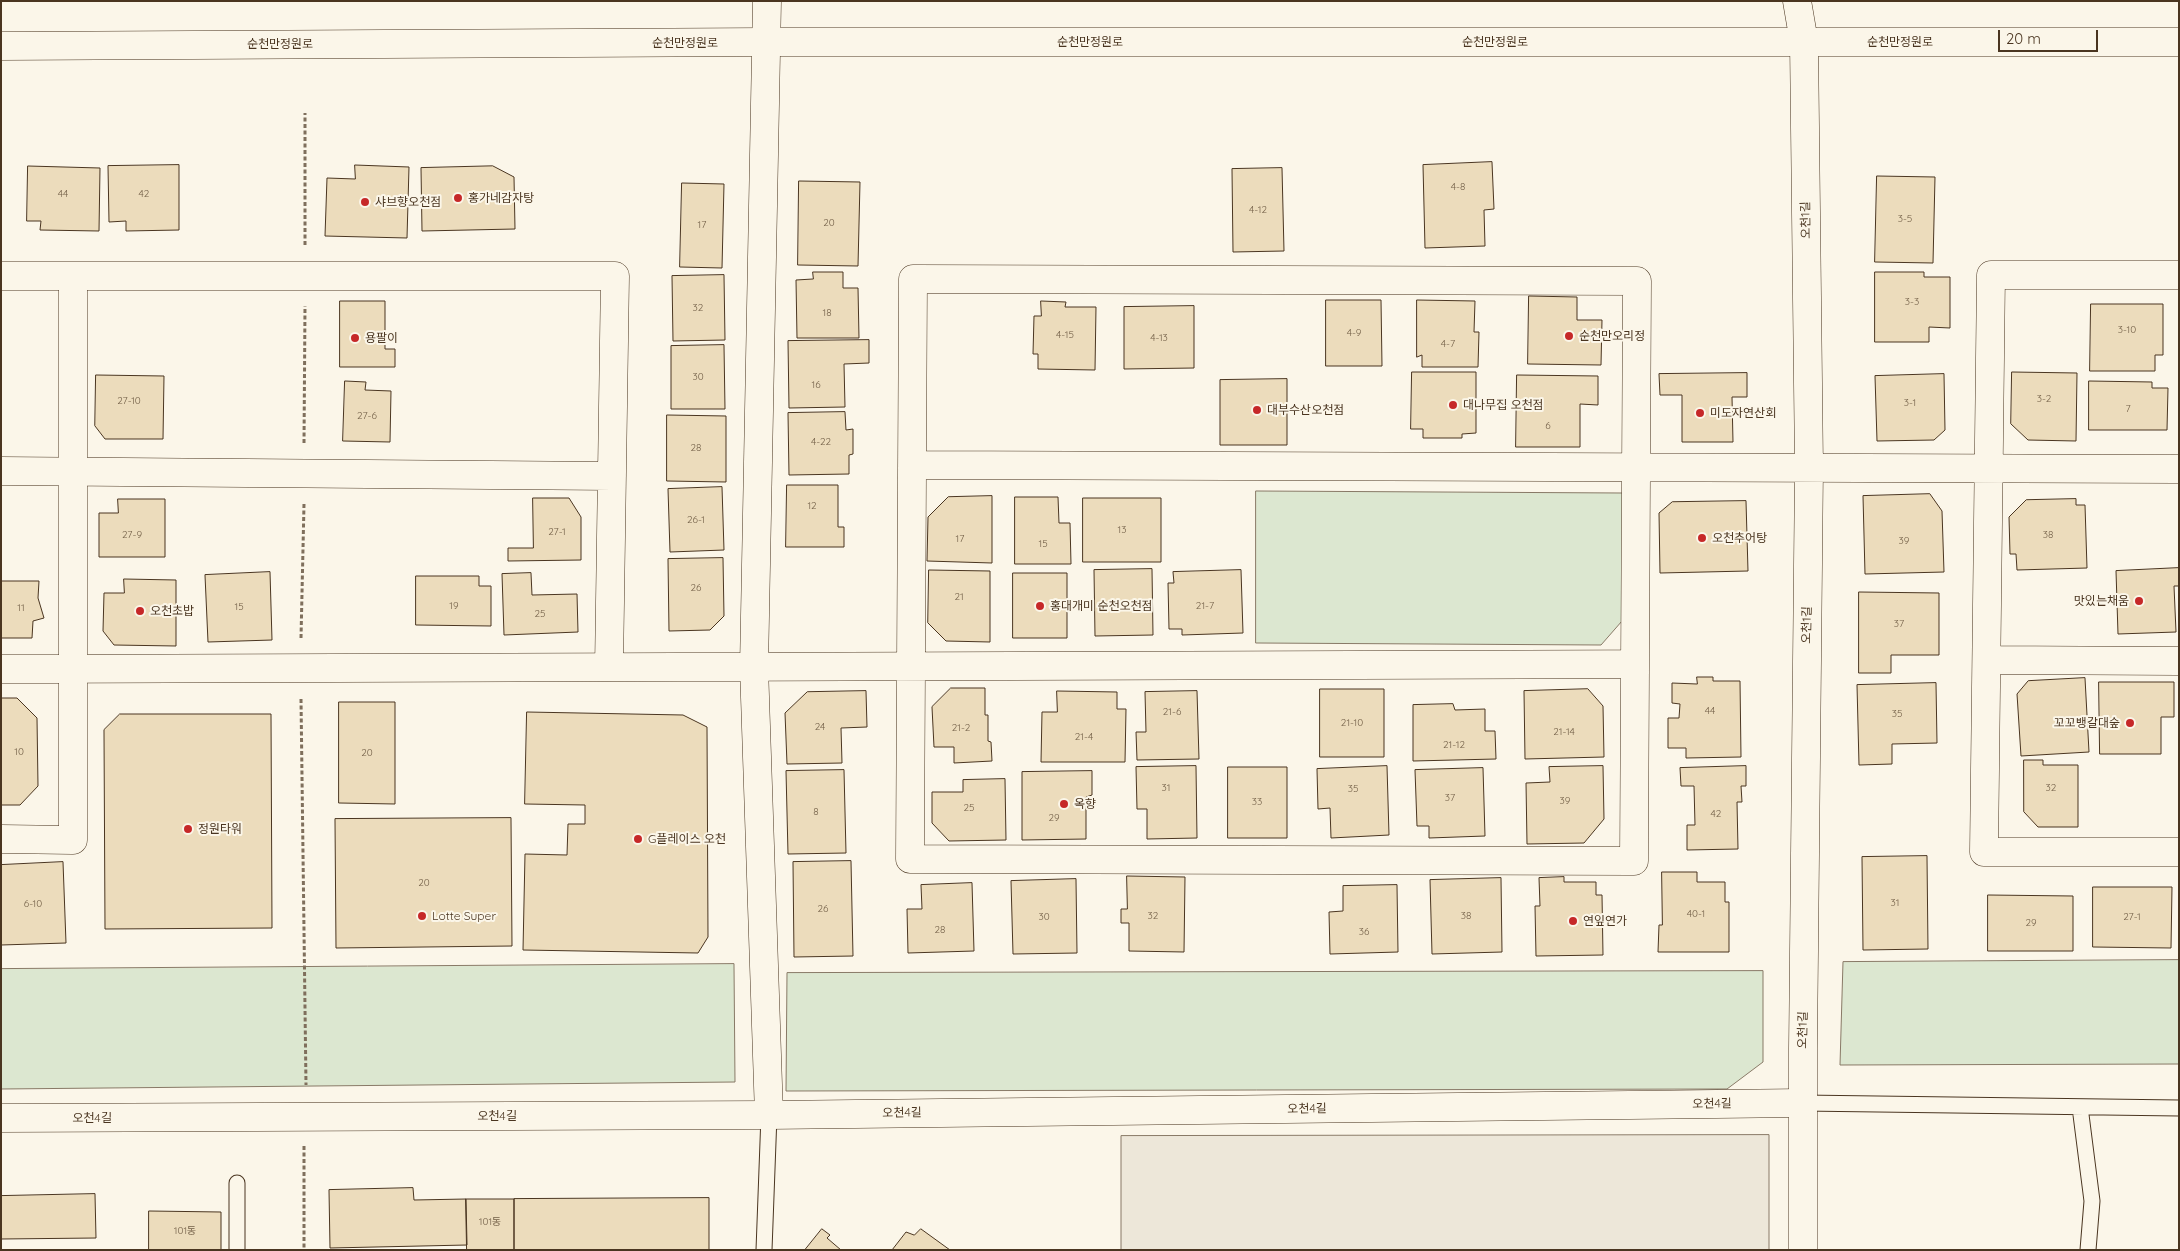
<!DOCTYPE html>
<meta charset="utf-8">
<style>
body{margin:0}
#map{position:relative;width:2180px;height:1251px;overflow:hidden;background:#fbf6e9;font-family:Quicksand,sans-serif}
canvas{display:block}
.frame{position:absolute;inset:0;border:2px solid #4a3520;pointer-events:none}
.scale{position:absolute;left:1998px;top:30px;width:100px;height:22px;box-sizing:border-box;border:2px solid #4a3520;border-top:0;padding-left:6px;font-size:15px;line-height:18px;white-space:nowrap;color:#4a3520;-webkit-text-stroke:4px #fbf6e9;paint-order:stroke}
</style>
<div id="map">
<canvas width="2180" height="1251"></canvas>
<div class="frame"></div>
<div class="scale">20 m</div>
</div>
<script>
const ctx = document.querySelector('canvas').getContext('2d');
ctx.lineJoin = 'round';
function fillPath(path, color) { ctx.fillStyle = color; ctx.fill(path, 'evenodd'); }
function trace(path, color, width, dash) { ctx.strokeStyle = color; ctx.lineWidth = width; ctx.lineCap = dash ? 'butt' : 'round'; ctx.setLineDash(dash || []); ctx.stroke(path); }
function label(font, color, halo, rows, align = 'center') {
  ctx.font = font + ' Quicksand,"Noto Sans KR",sans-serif'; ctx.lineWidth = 4; ctx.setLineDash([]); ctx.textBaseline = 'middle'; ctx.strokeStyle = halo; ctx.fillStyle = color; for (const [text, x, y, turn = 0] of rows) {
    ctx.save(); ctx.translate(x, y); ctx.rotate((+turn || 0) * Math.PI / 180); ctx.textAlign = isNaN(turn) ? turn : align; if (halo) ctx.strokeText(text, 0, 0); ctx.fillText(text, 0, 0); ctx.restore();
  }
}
const green = new Path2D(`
 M 1256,491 L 1623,493 L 1622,621 L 1601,645 L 1256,643 Z
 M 2179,960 L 2179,1064 L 1840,1065 L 1843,962 Z
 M 734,964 L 735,1082 L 1,1089 L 1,969 Z
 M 1763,971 L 1763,1062 L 1727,1089 L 786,1091 L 787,973 Z`);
fillPath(green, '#dce7d0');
trace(green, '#887966', 1);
const parking = new Path2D(`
 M 1769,1135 L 1769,1250 L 1121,1250 L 1121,1136 Z`);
fillPath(parking, '#ede7d9');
trace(parking, '#887966', 1);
const building = new Path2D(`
 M 1492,162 L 1494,209 L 1484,210 L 1485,246 L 1425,248 L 1423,165 Z
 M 179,165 L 179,230 L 126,231 L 126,221 L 109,222 L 108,166 Z
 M 355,165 L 409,167 L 407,238 L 325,236 L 327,178 L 355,179 Z
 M 28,166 L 100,168 L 99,231 L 40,230 L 41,221 L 27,221 Z
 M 493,166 L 514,177 L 515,229 L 422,231 L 421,168 Z
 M 1282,168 L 1284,251 L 1233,252 L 1232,169 Z
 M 1877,176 L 1935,177 L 1933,263 L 1875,262 Z
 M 799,181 L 860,182 L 858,266 L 798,265 Z
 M 682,183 L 724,184 L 722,268 L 680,267 Z
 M 813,272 L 843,272 L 843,288 L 858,288 L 859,338 L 797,338 L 796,280 L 813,279 Z
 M 1875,272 L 1924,272 L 1924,277 L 1950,277 L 1950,328 L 1929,327 L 1929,342 L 1875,342 Z
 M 724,275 L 725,340 L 673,341 L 672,276 Z
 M 1529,296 L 1577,297 L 1577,320 L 1602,320 L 1601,365 L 1528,364 Z
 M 1326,300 L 1381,300 L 1382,366 L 1326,366 Z
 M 1417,300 L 1475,301 L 1474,332 L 1479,332 L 1478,367 L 1422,367 L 1422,355 L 1417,357 Z
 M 340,301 L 385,301 L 385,349 L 395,349 L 395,367 L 340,367 Z
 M 1041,301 L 1066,302 L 1065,307 L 1096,307 L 1095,370 L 1038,369 L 1038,354 L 1033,354 L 1034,316 L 1041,316 Z
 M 2091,304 L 2163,304 L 2163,355 L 2155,355 L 2155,371 L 2090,371 Z
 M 1194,306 L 1194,368 L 1124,369 L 1124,307 Z
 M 869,340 L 869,363 L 844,364 L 845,407 L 789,408 L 788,341 Z
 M 724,345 L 725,409 L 671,409 L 671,346 Z
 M 1412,372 L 1476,372 L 1476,433 L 1462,434 L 1462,438 L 1423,438 L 1423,429 L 1411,429 Z
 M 2012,372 L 2077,373 L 2076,441 L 2028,440 L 2011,424 Z
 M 1747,373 L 1747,397 L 1732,397 L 1733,442 L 1682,442 L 1682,395 L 1660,395 L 1659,374 Z
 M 1944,374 L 1945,430 L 1934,440 L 1877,441 L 1875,376 Z
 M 96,375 L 164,376 L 163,439 L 105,439 L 95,426 Z
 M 1517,375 L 1598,376 L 1598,405 L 1580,404 L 1580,447 L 1516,447 Z
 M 1287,379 L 1287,445 L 1220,445 L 1220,380 Z
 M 345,381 L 366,382 L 365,390 L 391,391 L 390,442 L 343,441 Z
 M 2089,381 L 2152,382 L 2152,388 L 2168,388 L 2167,430 L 2089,430 Z
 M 845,412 L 846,430 L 853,429 L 853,454 L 849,455 L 849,474 L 789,475 L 788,413 Z
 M 667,415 L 726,416 L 726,482 L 667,481 Z
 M 787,485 L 838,485 L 838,527 L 844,527 L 844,547 L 786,547 Z
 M 722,487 L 724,550 L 670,552 L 668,489 Z
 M 1930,494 L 1942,511 L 1944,572 L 1865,574 L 1863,496 Z
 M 992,496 L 992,563 L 927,561 L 928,517 L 948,497 Z
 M 1015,497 L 1058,497 L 1059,523 L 1070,523 L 1071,564 L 1015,564 Z
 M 533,498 L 569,498 L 581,517 L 581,560 L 508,561 L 508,548 L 533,548 Z
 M 1083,498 L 1161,498 L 1161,562 L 1083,562 Z
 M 118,499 L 165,499 L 165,557 L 99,557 L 99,513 L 118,513 Z
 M 2076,499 L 2076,505 L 2085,505 L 2087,568 L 2017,570 L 2016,554 L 2010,554 L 2009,517 L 2026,500 Z
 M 1746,501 L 1748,571 L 1660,573 L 1659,513 L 1672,502 Z
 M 723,558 L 724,616 L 710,630 L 669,631 L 668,559 Z
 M 2179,568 L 2179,586 L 2174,586 L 2176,632 L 2118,634 L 2116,571 Z
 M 1152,569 L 1153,635 L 1095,636 L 1094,570 Z
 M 929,570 L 990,571 L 990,642 L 946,641 L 928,623 Z
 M 1241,570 L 1243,633 L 1182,635 L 1182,629 L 1169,629 L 1168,583 L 1174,583 L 1173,572 Z
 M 270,572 L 272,640 L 208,642 L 205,575 Z
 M 531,573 L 532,595 L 577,594 L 578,632 L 504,635 L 502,574 Z
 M 1013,573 L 1067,573 L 1067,638 L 1013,638 Z
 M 416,576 L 479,576 L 479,586 L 491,586 L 491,626 L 416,625 Z
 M 124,579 L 176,580 L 176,646 L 114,645 L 103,631 L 104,593 L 124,593 Z
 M 1,581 L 39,581 L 38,598 L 44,618 L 33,621 L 32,638 L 1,638 Z
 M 1859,592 L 1939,593 L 1939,655 L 1891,655 L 1891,673 L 1859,673 Z
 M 1697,677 L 1713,677 L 1713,681 L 1740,681 L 1741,757 L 1686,758 L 1686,748 L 1668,748 L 1668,718 L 1679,718 L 1680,704 L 1672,703 L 1672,683 L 1697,684 Z
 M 2085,678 L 2089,752 L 2021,756 L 2017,694 L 2028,681 Z
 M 2099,682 L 2174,682 L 2174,717 L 2161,717 L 2161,754 L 2100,754 Z
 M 1936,683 L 1937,743 L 1892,744 L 1892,764 L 1859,765 L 1857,685 Z
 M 951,688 L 985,688 L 985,715 L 988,715 L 988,741 L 991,742 L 992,761 L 954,763 L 954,747 L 934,747 L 932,707 Z
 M 1320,689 L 1384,689 L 1384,757 L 1320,757 Z
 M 1588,689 L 1603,706 L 1604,757 L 1525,759 L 1524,691 Z
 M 866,691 L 867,727 L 841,728 L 842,763 L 787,764 L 785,713 L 807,692 Z
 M 1057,691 L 1117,692 L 1117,709 L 1126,709 L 1125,762 L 1041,762 L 1042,712 L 1057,712 Z
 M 1197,691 L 1199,759 L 1137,760 L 1136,732 L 1146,732 L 1145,692 Z
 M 1,698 L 17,698 L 37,718 L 38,786 L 20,805 L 1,805 Z
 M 339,702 L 395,702 L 395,804 L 339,803 Z
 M 1453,704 L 1455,710 L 1485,709 L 1485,731 L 1495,731 L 1496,759 L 1413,761 L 1413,705 Z
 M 527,712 L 683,715 L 707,727 L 708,937 L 698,953 L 523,950 L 525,854 L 567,855 L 568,824 L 585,824 L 585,805 L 525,804 Z
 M 120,714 L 271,714 L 272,928 L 105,929 L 104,730 Z
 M 2024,760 L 2043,760 L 2043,765 L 2078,765 L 2078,827 L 2038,827 L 2024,812 Z
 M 1196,766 L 1197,838 L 1147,839 L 1147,809 L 1137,809 L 1136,767 Z
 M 1387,766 L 1389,835 L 1331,838 L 1330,808 L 1318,809 L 1317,769 Z
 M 1603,766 L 1604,819 L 1584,843 L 1527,844 L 1526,783 L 1550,782 L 1549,767 Z
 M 1746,766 L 1746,786 L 1741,786 L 1742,802 L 1737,802 L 1738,849 L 1687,850 L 1687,825 L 1695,825 L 1694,786 L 1681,786 L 1680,768 Z
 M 1228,767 L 1287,767 L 1287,838 L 1228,838 Z
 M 1483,768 L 1485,836 L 1429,838 L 1429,826 L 1417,826 L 1415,770 Z
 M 844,770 L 846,853 L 788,854 L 786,771 Z
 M 1092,771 L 1092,795 L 1086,797 L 1086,839 L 1022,840 L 1022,772 Z
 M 1005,779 L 1006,840 L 949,841 L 932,823 L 932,792 L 963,792 L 963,780 Z
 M 511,818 L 512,946 L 336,948 L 335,819 Z
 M 1927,856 L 1928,949 L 1863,950 L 1862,857 Z
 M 851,861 L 853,956 L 794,957 L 793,862 Z
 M 63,862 L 66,943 L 1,945 L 1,865 Z
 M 1662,872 L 1697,872 L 1697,882 L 1725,882 L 1725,902 L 1729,902 L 1729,952 L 1658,952 L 1659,925 L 1662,925 Z
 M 1127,876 L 1185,877 L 1184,952 L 1129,951 L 1129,923 L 1121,923 L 1121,909 L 1127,909 Z
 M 1564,877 L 1564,882 L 1596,882 L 1596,895 L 1602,895 L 1603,955 L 1536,956 L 1535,906 L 1540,906 L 1539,878 Z
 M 1501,878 L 1502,952 L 1432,954 L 1430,880 Z
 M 1076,879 L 1077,953 L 1013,954 L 1011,881 Z
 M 972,883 L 974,951 L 908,953 L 907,909 L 922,909 L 921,885 Z
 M 1397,885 L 1398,952 L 1330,954 L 1329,912 L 1343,911 L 1343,886 Z
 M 2093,887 L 2172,887 L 2171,948 L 2093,947 Z
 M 1988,895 L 2073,896 L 2073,951 L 1988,951 Z
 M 413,1188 L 414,1200 L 466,1199 L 467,1245 L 330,1248 L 329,1190 Z
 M 95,1194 L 96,1238 L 1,1239 L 1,1196 Z
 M 709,1198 L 709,1250 L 514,1250 L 514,1199 Z
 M 466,1199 L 514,1199 L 514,1250 L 467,1250 Z
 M 149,1211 L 221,1212 L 221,1250 L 149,1250 Z
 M 822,1229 L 830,1235 L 827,1238 L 841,1250 L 805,1250 Z
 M 921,1229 L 950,1250 L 892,1250 L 906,1232 L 914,1235 Z`);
fillPath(building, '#ecdcbc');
trace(building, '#4a3520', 1);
const lane = new Path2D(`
 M 1802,1103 L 2179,1108
 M 2080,1107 L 2092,1201 L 2088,1250
 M 237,1183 L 237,1250
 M 764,1250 L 769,1115`);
const street = new Path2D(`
 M 767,1 L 754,667 L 769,1115
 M 1797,1 L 1804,42 L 1809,468 L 1803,1048 L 1803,1250
 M 2179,275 L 1991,275 L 1984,852 L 2179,852
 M 1,276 L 615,276 L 609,667
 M 913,279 L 1637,281 L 1634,861 L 910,859 Z
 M 912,465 L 2179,469
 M 1,471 L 612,476
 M 1987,660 L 2179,661
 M 1,669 C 546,667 1090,667 1634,664
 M 1,839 L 73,840 L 73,277`);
const secondary = new Path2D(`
 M 1,46 L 767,42 L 2179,42
 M 1,1118 L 769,1115 L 1802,1103`);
trace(lane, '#4a3520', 17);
trace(street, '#4a3520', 29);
trace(secondary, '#4a3520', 29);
trace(new Path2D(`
 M 305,245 L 305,113
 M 304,443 L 305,306
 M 301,638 L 304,504
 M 301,699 L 306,1085
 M 304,1146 L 304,1250`), '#7f6f5c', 3, [4, 2.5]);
trace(lane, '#fbf6e9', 15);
trace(street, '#fbf6e9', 28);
trace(secondary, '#fbf6e9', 28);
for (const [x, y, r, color] of [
 [458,198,5,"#c62828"],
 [365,202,5,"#c62828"],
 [1569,336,5,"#c62828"],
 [355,338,5,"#c62828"],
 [1453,405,5,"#c62828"],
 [1257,410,5,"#c62828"],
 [1700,413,5,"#c62828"],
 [1702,538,5,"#c62828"],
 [2139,601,5,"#c62828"],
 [1040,606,5,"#c62828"],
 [140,611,5,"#c62828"],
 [2130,723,5,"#c62828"],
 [1064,804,5,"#c62828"],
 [188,829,5,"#c62828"],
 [638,839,5,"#c62828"],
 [422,916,5,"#c62828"],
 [1573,921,5,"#c62828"]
]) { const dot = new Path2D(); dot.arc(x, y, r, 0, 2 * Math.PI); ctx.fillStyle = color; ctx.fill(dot); trace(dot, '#fbf6e9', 2); }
label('10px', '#725f47', null, [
 ["4-8",1458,187],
 ["44",63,194],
 ["42",144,194],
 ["4-12",1258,210],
 ["3-5",1905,219],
 ["20",829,223],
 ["17",702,225],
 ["3-3",1912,302],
 ["32",698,308],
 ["18",827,313],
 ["3-10",2127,330],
 ["4-9",1354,333],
 ["4-15",1065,335],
 ["4-13",1159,338],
 ["4-7",1448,344],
 ["30",698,377],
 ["16",816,385],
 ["3-2",2044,399],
 ["27-10",129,401],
 ["3-1",1910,403],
 ["7",2128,409],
 ["27-6",367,416],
 ["6",1548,426],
 ["4-22",821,442],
 ["28",696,448],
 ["12",812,506],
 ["26-1",696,520],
 ["13",1122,530],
 ["27-1",557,532],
 ["27-9",132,535],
 ["38",2048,535],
 ["17",960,539],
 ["39",1904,541],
 ["15",1043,544],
 ["26",696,588],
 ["21",959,597],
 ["19",454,606],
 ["21-7",1205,606],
 ["15",239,607],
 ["11",21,608],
 ["25",540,614],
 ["37",1899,624],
 ["44",1710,711],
 ["21-6",1172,712],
 ["35",1897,714],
 ["21-10",1352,723],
 ["24",820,727],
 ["21-2",961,728],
 ["21-14",1564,732],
 ["21-4",1084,737],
 ["21-12",1454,745],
 ["10",19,752],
 ["20",367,753],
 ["31",1166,788],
 ["32",2051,788],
 ["35",1353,789],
 ["37",1450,798],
 ["39",1565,801],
 ["33",1257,802],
 ["25",969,808],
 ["8",816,812],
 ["42",1716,814],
 ["29",1054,818],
 ["20",424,883],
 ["31",1895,903],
 ["6-10",33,904],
 ["26",823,909],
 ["40-1",1696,914],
 ["32",1153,916],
 ["38",1466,916],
 ["30",1044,917],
 ["27-1",2132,917],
 ["29",2031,923],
 ["28",940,930],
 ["36",1364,932],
 ["101동",490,1222],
 ["101동",185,1231]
]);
label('12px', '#4a3520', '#fbf6e9', [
 ["순천만정원로",1090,42],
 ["순천만정원로",1495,42],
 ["순천만정원로",1900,42],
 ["순천만정원로",685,43],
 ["순천만정원로",280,44],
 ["오천1길",1806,220,-91],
 ["오천1길",1807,625,-89],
 ["오천1길",1803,1030,-89],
 ["오천4길",1712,1104,-1],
 ["오천4길",1307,1109,-1],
 ["오천4길",902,1113,-1],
 ["오천4길",497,1116],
 ["오천4길",92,1118]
]);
label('12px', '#4a3520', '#fbf6e9', [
 ["홍가네감자탕",468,198],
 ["샤브향오천점",375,202],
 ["순천만오리정",1579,336],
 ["용팔이",365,338],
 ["대나무집 오천점",1463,405],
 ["대부수산오천점",1267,410],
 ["미도자연산회",1710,413],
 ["오천추어탕",1712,538],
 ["맛있는채움",2129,601,"right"],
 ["홍대개미 순천오천점",1050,606],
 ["오천초밥",150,611],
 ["꼬꼬뱅갈대숲",2120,723,"right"],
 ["옥향",1074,804],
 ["정원타워",198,829],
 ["G플레이스 오천",648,839],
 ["Lotte Super",432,916],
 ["연잎연가",1583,921]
], 'left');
</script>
